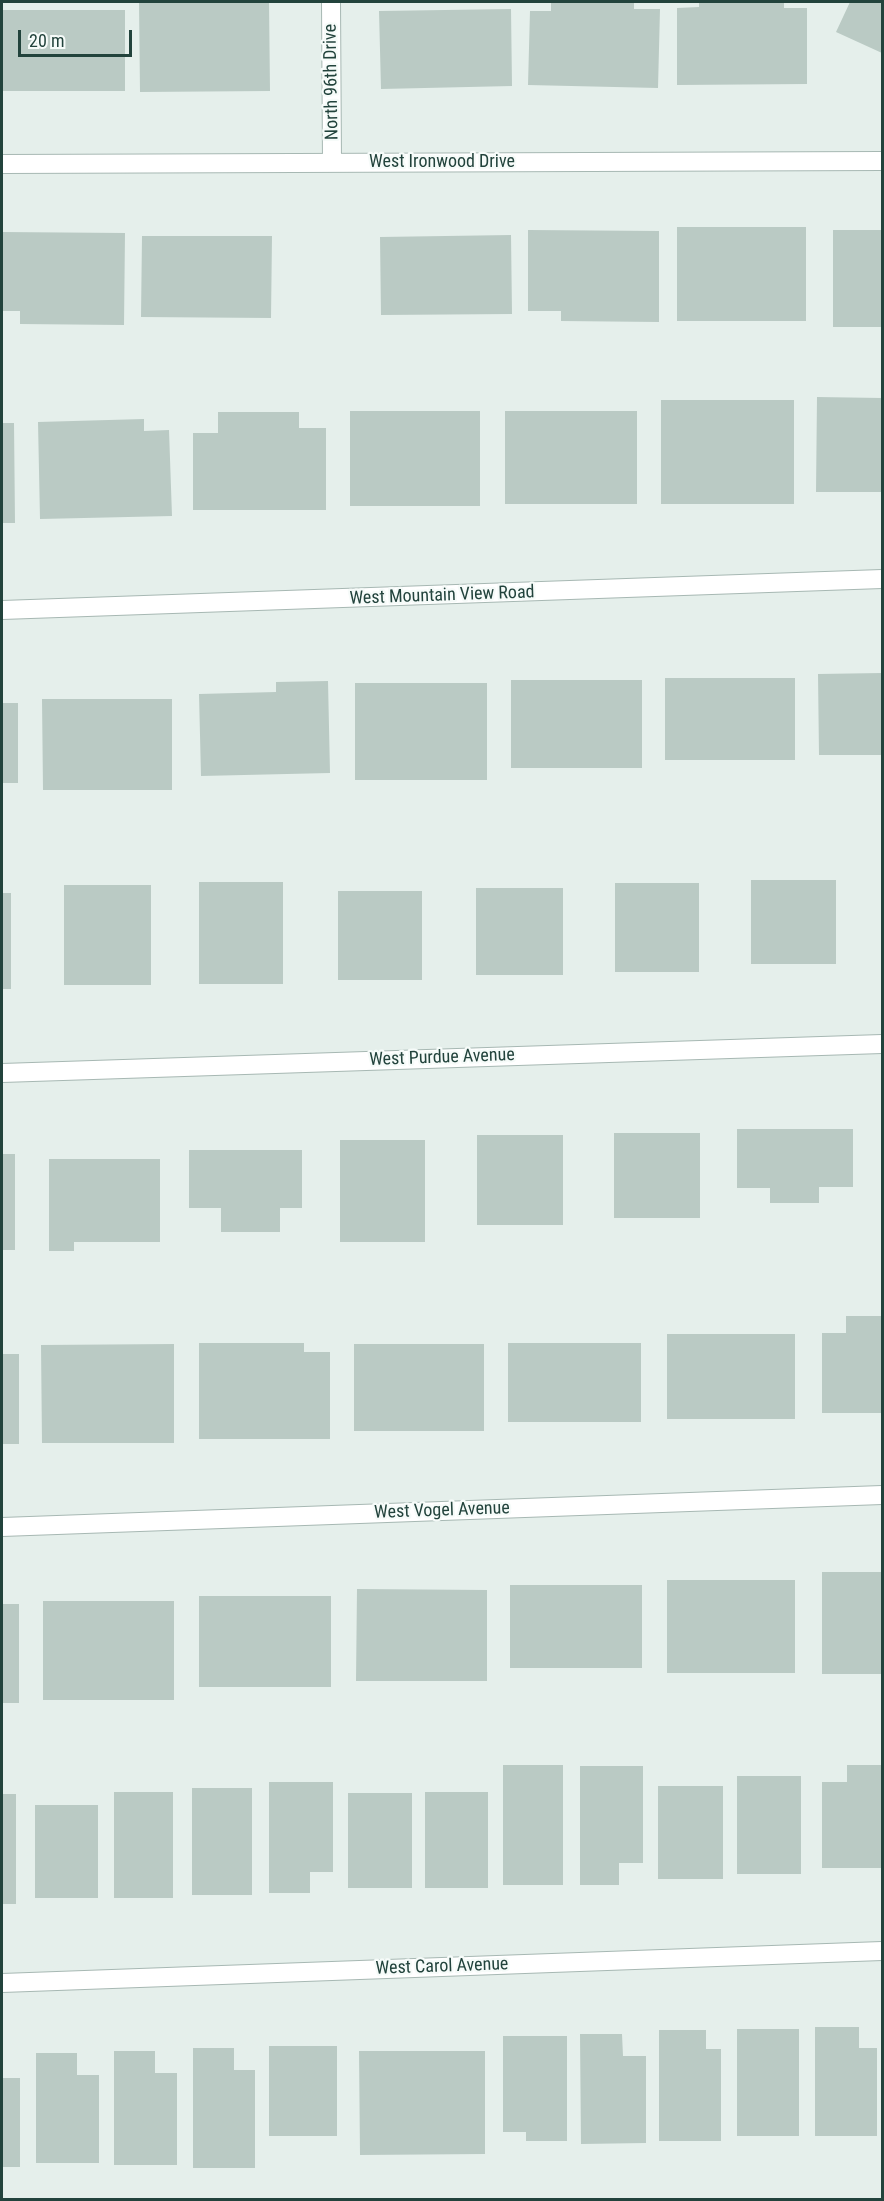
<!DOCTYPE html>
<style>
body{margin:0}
#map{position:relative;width:884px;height:2201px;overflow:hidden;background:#e5efeb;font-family:"Roboto Condensed",sans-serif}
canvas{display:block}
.frame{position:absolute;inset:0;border:3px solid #22433c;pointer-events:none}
.scale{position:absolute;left:18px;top:30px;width:114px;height:27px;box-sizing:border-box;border:3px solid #22433c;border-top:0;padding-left:8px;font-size:18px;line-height:21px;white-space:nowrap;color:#22433c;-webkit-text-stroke:4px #f6fbf9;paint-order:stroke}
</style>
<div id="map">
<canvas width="884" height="2201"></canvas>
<div class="frame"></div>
<div class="scale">20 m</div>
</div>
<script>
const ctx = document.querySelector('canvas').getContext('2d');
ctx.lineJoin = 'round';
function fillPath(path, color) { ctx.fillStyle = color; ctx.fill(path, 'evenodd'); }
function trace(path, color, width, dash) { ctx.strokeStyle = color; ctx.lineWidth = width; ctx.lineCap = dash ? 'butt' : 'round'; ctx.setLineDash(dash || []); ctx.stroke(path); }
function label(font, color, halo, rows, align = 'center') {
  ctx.font = font + ' "Roboto Condensed",sans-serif'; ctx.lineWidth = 4.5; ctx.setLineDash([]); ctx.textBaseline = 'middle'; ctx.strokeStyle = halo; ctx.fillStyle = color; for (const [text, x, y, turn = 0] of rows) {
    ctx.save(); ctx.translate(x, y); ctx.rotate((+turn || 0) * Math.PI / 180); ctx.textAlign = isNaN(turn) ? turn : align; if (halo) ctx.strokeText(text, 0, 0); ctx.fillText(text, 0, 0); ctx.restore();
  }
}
fillPath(new Path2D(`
 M 139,2 L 269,2 L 270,91 L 140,92 Z
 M 551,2 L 634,2 L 634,9 L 660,9 L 658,88 L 528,85 L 530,11 L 551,11 Z
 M 699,2 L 784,2 L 784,8 L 807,8 L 807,84 L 677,85 L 677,8 L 699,7 Z
 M 850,2 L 882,2 L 882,53 L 836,32 Z
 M 511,9 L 512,86 L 381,89 L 379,11 Z
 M 2,10 L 125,10 L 125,91 L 2,91 Z
 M 677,227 L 806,227 L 806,321 L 677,321 Z
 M 528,230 L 659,231 L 659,322 L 561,321 L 561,311 L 528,311 Z
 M 833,230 L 882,230 L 882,327 L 833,327 Z
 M 2,232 L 125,233 L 124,325 L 20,324 L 20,311 L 2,311 Z
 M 511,235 L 512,314 L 381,315 L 380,237 Z
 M 142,236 L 272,236 L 271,318 L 141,317 Z
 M 817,397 L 882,398 L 882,492 L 816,492 Z
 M 661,400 L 794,400 L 794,504 L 661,504 Z
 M 350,411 L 480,411 L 480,506 L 350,506 Z
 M 505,411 L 637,411 L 637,504 L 505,504 Z
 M 218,412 L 299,412 L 299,428 L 326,428 L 326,510 L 193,510 L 193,433 L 218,433 Z
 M 144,419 L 144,431 L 169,430 L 172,516 L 40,519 L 38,422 Z
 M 2,423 L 14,423 L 15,523 L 2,523 Z
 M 882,673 L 882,755 L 819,755 L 818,674 Z
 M 665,678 L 795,678 L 795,760 L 665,760 Z
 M 511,680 L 642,680 L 642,768 L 511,768 Z
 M 328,681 L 330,773 L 201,776 L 199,694 L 276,692 L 276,682 Z
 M 355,683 L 487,683 L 487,780 L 355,780 Z
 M 42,699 L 172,699 L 172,790 L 43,790 Z
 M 2,703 L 18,703 L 18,783 L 2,783 Z
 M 751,880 L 836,880 L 836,964 L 751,964 Z
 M 199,882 L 283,882 L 283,984 L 199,984 Z
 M 615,883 L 699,883 L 699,972 L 615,972 Z
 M 64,885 L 151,885 L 151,985 L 64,985 Z
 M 476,888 L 563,888 L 563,975 L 476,975 Z
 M 338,891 L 422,891 L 422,980 L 338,980 Z
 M 2,893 L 11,893 L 11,989 L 2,989 Z
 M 737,1129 L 853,1129 L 853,1187 L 819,1187 L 819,1203 L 770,1203 L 770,1188 L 737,1188 Z
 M 614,1133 L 700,1133 L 700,1218 L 614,1218 Z
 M 477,1135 L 563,1135 L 563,1225 L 477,1225 Z
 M 340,1140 L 425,1140 L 425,1242 L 340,1242 Z
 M 189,1150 L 302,1150 L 302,1208 L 280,1208 L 280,1232 L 221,1232 L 221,1208 L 189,1208 Z
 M 2,1154 L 15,1154 L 15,1250 L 2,1250 Z
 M 49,1159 L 160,1159 L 160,1242 L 74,1242 L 74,1251 L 49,1251 Z
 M 846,1316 L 882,1316 L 882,1413 L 822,1413 L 822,1333 L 846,1333 Z
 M 667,1334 L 795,1334 L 795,1419 L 667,1419 Z
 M 199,1343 L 304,1343 L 304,1352 L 330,1352 L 330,1439 L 199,1439 Z
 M 508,1343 L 641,1343 L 641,1422 L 508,1422 Z
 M 174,1344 L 174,1443 L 42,1443 L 41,1345 Z
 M 354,1344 L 484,1344 L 484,1431 L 354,1431 Z
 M 2,1354 L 19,1354 L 19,1444 L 2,1444 Z
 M 822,1572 L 882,1572 L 882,1674 L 822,1674 Z
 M 667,1580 L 795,1580 L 795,1673 L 667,1673 Z
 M 510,1585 L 642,1585 L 642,1668 L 510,1668 Z
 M 357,1589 L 487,1590 L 487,1681 L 356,1681 Z
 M 199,1596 L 331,1596 L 331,1687 L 199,1687 Z
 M 43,1601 L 174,1601 L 174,1700 L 43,1700 Z
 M 2,1604 L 19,1604 L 19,1703 L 2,1703 Z
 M 503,1765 L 563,1765 L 563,1885 L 503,1885 Z
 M 847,1765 L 882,1765 L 882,1868 L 822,1868 L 822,1782 L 847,1782 Z
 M 580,1766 L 643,1766 L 643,1863 L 619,1863 L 619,1885 L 580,1885 Z
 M 737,1776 L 801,1776 L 801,1874 L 737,1874 Z
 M 269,1782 L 333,1782 L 333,1872 L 310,1872 L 310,1893 L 269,1893 Z
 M 658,1786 L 723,1786 L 723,1879 L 658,1879 Z
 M 192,1788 L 252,1788 L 252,1895 L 192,1895 Z
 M 114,1792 L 173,1792 L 173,1898 L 114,1898 Z
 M 425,1792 L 488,1792 L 488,1888 L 425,1888 Z
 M 348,1793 L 412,1793 L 412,1888 L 348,1888 Z
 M 2,1794 L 16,1794 L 16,1904 L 2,1904 Z
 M 35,1805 L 98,1805 L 98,1898 L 35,1898 Z
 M 815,2027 L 859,2027 L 859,2048 L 877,2048 L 877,2136 L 815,2136 Z
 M 737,2029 L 799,2029 L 799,2136 L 737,2136 Z
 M 659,2030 L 706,2030 L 706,2049 L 721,2049 L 721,2141 L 659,2141 Z
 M 580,2034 L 622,2034 L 623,2056 L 646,2056 L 646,2143 L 581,2144 Z
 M 503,2036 L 567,2036 L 567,2141 L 526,2141 L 526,2132 L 503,2132 Z
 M 269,2046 L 337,2046 L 337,2136 L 269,2136 Z
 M 193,2048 L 234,2048 L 234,2070 L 255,2070 L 255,2168 L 193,2168 Z
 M 114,2051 L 155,2051 L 155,2073 L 177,2073 L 177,2165 L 114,2165 Z
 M 359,2051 L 485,2051 L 485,2154 L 360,2155 Z
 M 36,2053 L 77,2053 L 77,2075 L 99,2075 L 99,2163 L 36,2163 Z
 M 2,2078 L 20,2078 L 20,2167 L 2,2167 Z`), '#bacac4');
const street = new Path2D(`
 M 331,2 L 332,162
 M 2,164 L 882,161
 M 2,610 L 882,579
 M 2,1073 L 882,1044
 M 2,1527 L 882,1495
 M 2,1983 L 882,1951`);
trace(street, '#a7b8b3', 20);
trace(street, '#fff', 18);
label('18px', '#22433c', '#f6fbf9', [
 ["North 96th Drive",332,82,-91],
 ["West Ironwood Drive",442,162],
 ["West Mountain View Road",442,596,-2],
 ["West Purdue Avenue",442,1058,-2],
 ["West Vogel Avenue",442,1511,-2],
 ["West Carol Avenue",442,1967,-2]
]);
</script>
